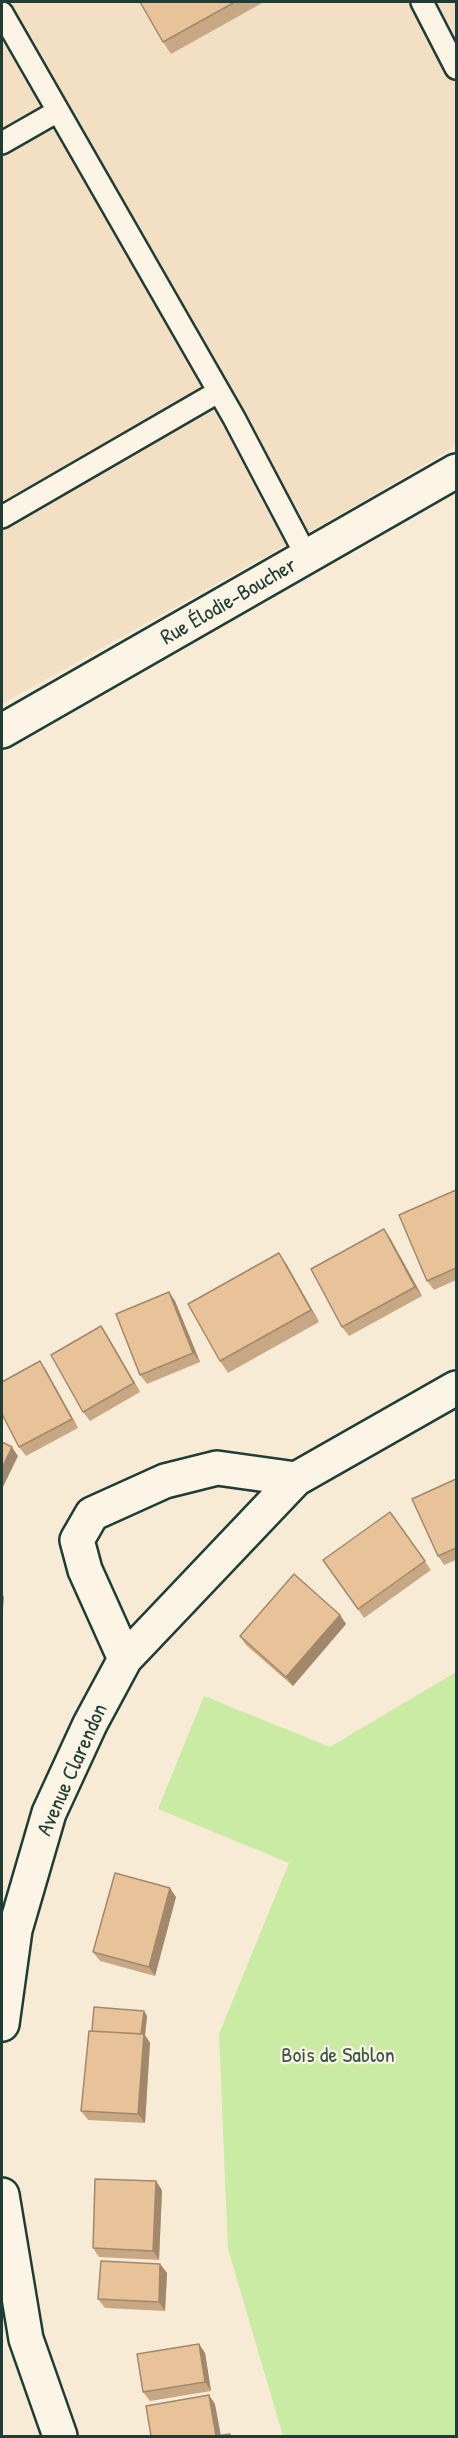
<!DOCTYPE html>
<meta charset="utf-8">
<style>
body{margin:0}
#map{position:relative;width:458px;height:2438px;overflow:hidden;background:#f8ebd6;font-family:"Patrick Hand",sans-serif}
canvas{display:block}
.frame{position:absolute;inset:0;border:3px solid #1f3d34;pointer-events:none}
</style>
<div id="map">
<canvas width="458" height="2438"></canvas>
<div class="frame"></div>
</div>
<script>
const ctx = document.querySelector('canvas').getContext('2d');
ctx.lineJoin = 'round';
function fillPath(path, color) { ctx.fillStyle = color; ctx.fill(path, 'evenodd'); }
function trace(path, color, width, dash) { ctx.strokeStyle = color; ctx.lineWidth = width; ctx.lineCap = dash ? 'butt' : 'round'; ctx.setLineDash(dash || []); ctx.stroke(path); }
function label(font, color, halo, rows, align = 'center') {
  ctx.font = font + ' "Patrick Hand",sans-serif'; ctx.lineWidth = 4.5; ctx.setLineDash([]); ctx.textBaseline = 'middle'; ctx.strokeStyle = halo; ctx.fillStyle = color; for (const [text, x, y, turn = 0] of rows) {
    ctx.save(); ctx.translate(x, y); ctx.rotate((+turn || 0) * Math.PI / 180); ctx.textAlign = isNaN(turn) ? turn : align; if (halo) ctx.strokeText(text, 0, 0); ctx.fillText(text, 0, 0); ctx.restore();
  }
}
fillPath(new Path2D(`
 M 2,2 L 456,2 L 456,446 L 348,510 L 2,704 Z`), '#f3dfc4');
fillPath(new Path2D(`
 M 456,1672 L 456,2436 L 283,2436 L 228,2249 L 219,2034 L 289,1863 L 158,1809 L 204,1696 L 330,1747 Z`), '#c9eba3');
const service = new Path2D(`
 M 422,2 L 456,68
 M 2,13 L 234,418 L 307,557
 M 2,143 L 58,111
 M 2,517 L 218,392`);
const minor = new Path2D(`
 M 2,731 L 456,471
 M 125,1659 L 85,1570 L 77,1540 L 92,1514 L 165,1481 L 217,1468 L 296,1479
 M 2,2024 L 15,1930 L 49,1813 L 90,1724 L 125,1659 L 296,1479 L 456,1388
 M 2,2195 L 26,2339 L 60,2436`);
trace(service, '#1f3d34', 26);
trace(minor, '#1f3d34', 38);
trace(service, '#fcf5e5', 21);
trace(minor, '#fcf5e5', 33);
fillPath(new Path2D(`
 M 140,2 L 264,2 L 171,54 L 163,42 Z
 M 456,1190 L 456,1280 L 434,1290 L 427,1281 Z
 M 384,1229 L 390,1238 L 422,1296 L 349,1336 L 342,1327 Z
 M 279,1253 L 287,1265 L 319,1322 L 228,1373 L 220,1361 Z
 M 169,1292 L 175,1301 L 200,1362 L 147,1384 L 140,1375 Z
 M 101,1326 L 107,1335 L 140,1392 L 90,1421 L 83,1412 Z
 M 40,1361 L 46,1370 L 78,1428 L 26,1456 L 19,1447 Z
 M 456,1479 L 456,1560 L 444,1565 L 438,1556 Z
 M 390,1512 L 431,1570 L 364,1618 L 323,1560 Z
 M 340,1615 L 346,1624 L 293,1686 L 246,1645 L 240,1636 Z
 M 176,1897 L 155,1976 L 100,1961 L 93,1952 Z
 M 144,2011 L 147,2016 L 145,2035 L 150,2043 L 145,2123 L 88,2120 L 81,2111 L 92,2031 Z
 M 162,2190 L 159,2260 L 99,2257 L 93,2248 Z
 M 160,2264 L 167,2273 L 165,2311 L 105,2308 L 98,2299 Z
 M 199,2344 L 205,2353 L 211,2391 L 150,2401 L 143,2392 Z`), '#c8a884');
fillPath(new Path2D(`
 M 384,1229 L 390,1238 L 422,1296 L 415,1287 Z
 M 279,1253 L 287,1265 L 319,1322 L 311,1310 Z
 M 169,1292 L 175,1301 L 200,1362 L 193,1353 Z
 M 101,1326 L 107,1335 L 140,1392 L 134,1383 Z
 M 40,1361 L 46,1370 L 78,1428 L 72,1419 Z
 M 12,1447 L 18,1456 L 2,1489 L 2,1468 Z
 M 2,1594 L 4,1597 L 2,1621 Z
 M 340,1615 L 346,1624 L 293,1686 L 286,1677 Z
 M 170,1888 L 176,1897 L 155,1976 L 149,1967 Z
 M 144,2011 L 147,2016 L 145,2035 L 150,2043 L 145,2123 L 138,2114 L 140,2038 Z
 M 156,2181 L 162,2190 L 159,2260 L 153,2251 Z
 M 160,2264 L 167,2273 L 165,2311 L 159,2302 Z
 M 199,2344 L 205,2353 L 211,2391 L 205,2382 Z
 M 209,2395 L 215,2404 L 221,2436 L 216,2436 Z`), '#a2886b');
const building = new Path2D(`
 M 140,2 L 235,2 L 163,42 Z
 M 456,1190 L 456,1268 L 427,1281 L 399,1215 Z
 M 384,1229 L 415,1287 L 342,1327 L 311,1269 Z
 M 279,1253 L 311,1310 L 220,1361 L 188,1304 Z
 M 169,1292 L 193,1353 L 140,1375 L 116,1314 Z
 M 101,1326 L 134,1383 L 83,1412 L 51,1355 Z
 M 40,1361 L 72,1419 L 19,1447 L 2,1414 L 2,1382 Z
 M 2,1442 L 12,1447 L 2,1468 Z
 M 456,1479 L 456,1548 L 438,1556 L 412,1499 Z
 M 390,1512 L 425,1561 L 358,1609 L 323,1560 Z
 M 294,1574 L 340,1615 L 286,1677 L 240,1636 Z
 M 115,1873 L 170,1888 L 149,1967 L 93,1952 Z
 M 94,2007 L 144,2011 L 141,2034 L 92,2031 Z
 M 89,2031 L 144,2034 L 138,2114 L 81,2111 Z
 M 95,2179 L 156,2181 L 153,2251 L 93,2248 Z
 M 101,2261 L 160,2264 L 159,2302 L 98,2299 Z
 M 199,2344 L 205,2382 L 143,2392 L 137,2354 Z
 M 209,2395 L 216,2436 L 230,2434 L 230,2436 L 151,2436 L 146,2406 Z`);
fillPath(building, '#e8c399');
trace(building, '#a2886b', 1.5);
label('22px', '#1f3d34', '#fcf5e5', [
 ["Rue Élodie-Boucher",229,602,-30],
 ["Avenue Clarendon",73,1770,-66]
]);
label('22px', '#385745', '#fcf5e5', [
 ["Bois de Sablon",338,2056]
]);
</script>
